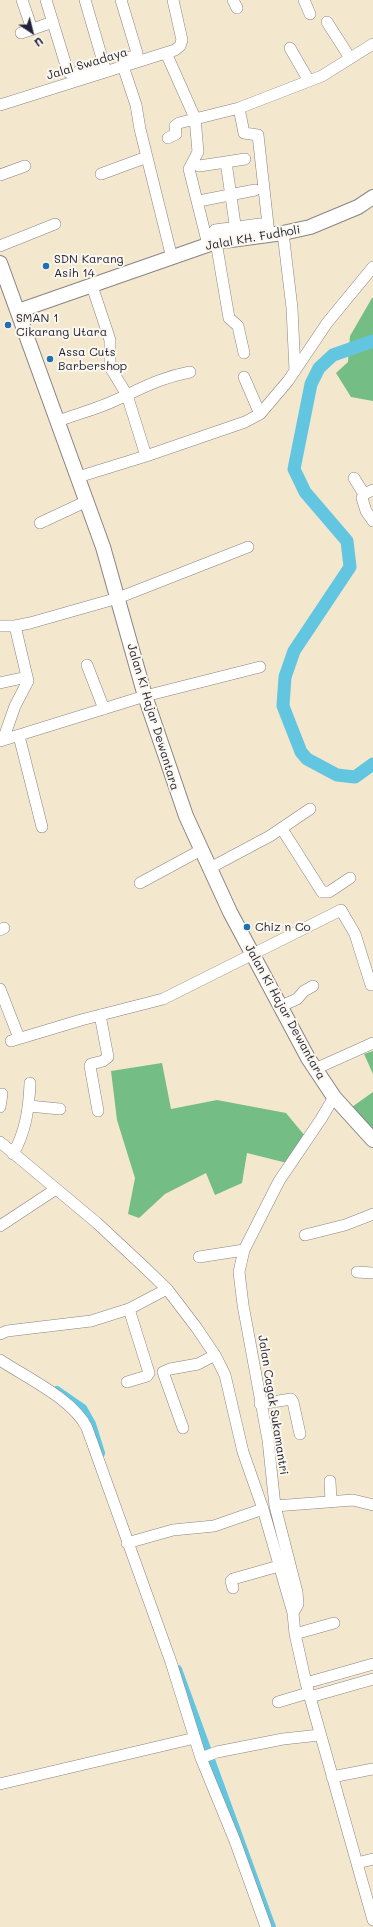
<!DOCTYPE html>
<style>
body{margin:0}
#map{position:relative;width:373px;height:1927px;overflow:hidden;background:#f3e7ce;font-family:Mali,sans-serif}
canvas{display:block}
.north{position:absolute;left:12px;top:12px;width:40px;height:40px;-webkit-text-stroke:3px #fbf7ec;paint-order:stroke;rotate:145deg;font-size:11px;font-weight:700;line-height:16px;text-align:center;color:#22223b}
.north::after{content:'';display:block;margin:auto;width:14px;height:18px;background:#22223b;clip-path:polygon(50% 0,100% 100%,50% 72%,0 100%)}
</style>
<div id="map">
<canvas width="373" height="1927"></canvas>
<div class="north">U</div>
</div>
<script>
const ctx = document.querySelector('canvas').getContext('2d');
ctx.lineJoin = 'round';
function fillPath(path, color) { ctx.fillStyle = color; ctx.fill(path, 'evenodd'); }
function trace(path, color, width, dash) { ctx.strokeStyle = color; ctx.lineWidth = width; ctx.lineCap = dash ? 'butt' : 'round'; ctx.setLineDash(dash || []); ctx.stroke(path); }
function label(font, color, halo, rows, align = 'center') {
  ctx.font = font + ' Mali,sans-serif'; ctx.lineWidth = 4; ctx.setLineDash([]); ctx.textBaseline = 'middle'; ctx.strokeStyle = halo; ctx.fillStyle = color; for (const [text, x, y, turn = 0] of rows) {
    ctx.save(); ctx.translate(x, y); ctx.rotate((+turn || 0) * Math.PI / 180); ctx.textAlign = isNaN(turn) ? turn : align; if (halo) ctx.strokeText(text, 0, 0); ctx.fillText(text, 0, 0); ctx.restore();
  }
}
fillPath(new Path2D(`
 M 372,298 L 373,298 L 373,401 L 351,397 L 336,373 L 348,362 L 350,336 Z
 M 373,1051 L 373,1074 L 364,1054 Z
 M 162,1063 L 171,1109 L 217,1100 L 286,1113 L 305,1136 L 291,1164 L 247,1153 L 242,1183 L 215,1195 L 206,1173 L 165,1194 L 139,1218 L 128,1214 L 135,1178 L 117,1120 L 111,1071 Z
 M 373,1092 L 373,1130 L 352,1107 Z`), '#74bd84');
trace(new Path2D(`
 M 57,1390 L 83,1408 L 92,1424 L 101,1453
 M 178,1669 L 272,1927`), '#63c6e1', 8);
trace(new Path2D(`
 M 373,341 L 333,355 L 319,368 L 311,384 L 294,469 L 305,492 L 347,541 L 350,567 L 294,651 L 285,677 L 283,706 L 301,752 L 307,759 L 337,775 L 355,777 L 373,764`), '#63c6e1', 13);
const minor = new Path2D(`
 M 22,0 L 32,29
 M 46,0 L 68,72 L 71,74 L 100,66
 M 85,0 L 104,65
 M 121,0 L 137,53 L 134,56 L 123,59
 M 233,0 L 237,8
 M 304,0 L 310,14
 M 327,22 L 350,58
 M 21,33 L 53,22
 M 290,48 L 309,81
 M 166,53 L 195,118 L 198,152 L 189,169 L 208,245
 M 123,66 L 136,105 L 140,129 L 172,258
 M 0,105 L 175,50 L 180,46 L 182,40 L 173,0
 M 239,108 L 244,133 L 258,135 L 269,234
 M 168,138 L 176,134 L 175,126 L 179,123 L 239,108 L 309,81 L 322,76 L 373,44
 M 226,162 L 245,159
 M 199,166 L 226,162 L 237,238
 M 101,174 L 147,157
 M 0,175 L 25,166
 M 204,200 L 255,190
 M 283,233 L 292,308 L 295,371
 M 216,242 L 229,318 L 238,326 L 244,353
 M 214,243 L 213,233 L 215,230 L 260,224 L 263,227 L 264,235
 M 0,246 L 55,224
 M 92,286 L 110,340 L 110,367 L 127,395 L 146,456
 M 244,377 L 260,414
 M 58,421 C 77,414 97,409 116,400 C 143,388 159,378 190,372
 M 78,477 L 146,456 L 245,422 L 260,414 L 288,381 L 327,323 L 373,267
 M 354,478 L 364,494
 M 373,490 L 364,494 L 362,498 L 366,511 L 373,521
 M 40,523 L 87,501
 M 0,626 L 15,626 L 30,623 L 118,598 L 248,547
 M 87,665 L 104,709
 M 0,683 L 27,677
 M 19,736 L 42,827
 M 3,740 L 15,706 L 28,681 L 15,626
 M 0,741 L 145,696 L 260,667
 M 282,829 L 322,892 L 329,892 L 350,878
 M 210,868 L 270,836 L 310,809
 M 140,883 L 201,850
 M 0,930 L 4,928
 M 0,989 L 19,1038
 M 279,1007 L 297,999 L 304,991 L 313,986
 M 11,1041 L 81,1020 L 163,999 L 341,910 L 355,934 L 371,985
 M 315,1069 L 373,1043
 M 334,1097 L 321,1119 L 279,1181 L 244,1250 L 239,1272 L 243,1305 L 268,1440 L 275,1506 L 297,1592 L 298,1604 L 293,1613 L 295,1634 L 306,1683 L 373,1920
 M 29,1106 L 60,1109
 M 0,1107 L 2,1094
 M 98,1111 L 90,1066 L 91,1064 L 103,1061 L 108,1057 L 100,1015
 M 0,1142 L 97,1223 L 142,1265 L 167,1289 L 196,1327 L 215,1355 L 225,1375 L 243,1452 L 263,1509 L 293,1613
 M 13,1154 C 26,1131 29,1108 30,1083
 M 0,1226 L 56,1189
 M 305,1235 L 345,1225 L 373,1214
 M 199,1257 L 244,1250
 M 357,1272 L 373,1273
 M 0,1334 L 7,1331 L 91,1321 L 129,1309 L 167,1289
 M 0,1360 C 27,1378 73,1399 87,1428 L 171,1662 L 201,1758 L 235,1841 L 266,1927
 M 127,1382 L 147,1376 L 149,1373 L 129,1309
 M 260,1404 L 291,1399 L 293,1402 L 300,1434
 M 183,1428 L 163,1372 L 170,1369 L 198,1364 L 215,1355
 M 330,1481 L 331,1501
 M 275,1506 L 353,1500 L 373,1505
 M 127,1543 L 173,1530 L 214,1526 L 263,1509
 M 233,1588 L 231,1581 L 233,1579 L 279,1566
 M 295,1634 L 334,1623
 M 306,1683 L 373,1664
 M 310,1697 L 373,1679
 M 278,1702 L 308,1693
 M 201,1758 L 217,1752 L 283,1739 L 320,1735
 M 332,1777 L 373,1769
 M 0,1784 L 195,1738
 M 357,1863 L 373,1859`);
const major = new Path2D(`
 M 0,263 L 103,547 L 145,696 L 186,816 L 230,912 L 308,1058 L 334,1097 L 373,1140
 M 18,311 L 216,242 L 283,233 L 310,227 L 358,207 L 373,197`);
trace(minor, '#8a8484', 12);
trace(major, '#8a8484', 16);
trace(minor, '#fff', 11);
trace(major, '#fff', 14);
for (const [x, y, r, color] of [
 [46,266,4,"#1f6fb2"],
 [8,325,4,"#1f6fb2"],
 [50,359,4,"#1f6fb2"],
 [247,927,4,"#1f6fb2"]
]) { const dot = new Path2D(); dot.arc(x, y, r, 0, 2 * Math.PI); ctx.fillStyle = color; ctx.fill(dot); trace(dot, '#fbf7ec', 1.5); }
label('12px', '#22223b', '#fbf7ec', [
 ["Jalal Swadaya",87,64,-17],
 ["Jalal KH. Fudholi",253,238,-10],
 ["Jalan Ki Hajar Dewantara",153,717,73],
 ["Jalan Ki Hajar Dewantara",285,1012,61],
 ["Jalan Cagak Sukamantri",273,1405,81]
]);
label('12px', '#22223b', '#fbf7ec', [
 ["SDN Karang",54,259],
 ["Asih 14",54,273],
 ["SMAN 1",16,318],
 ["Cikarang Utara",16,332],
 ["Assa Cuts",58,352],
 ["Barbershop",58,366],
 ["Chiz n Co",255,927]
], 'left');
</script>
